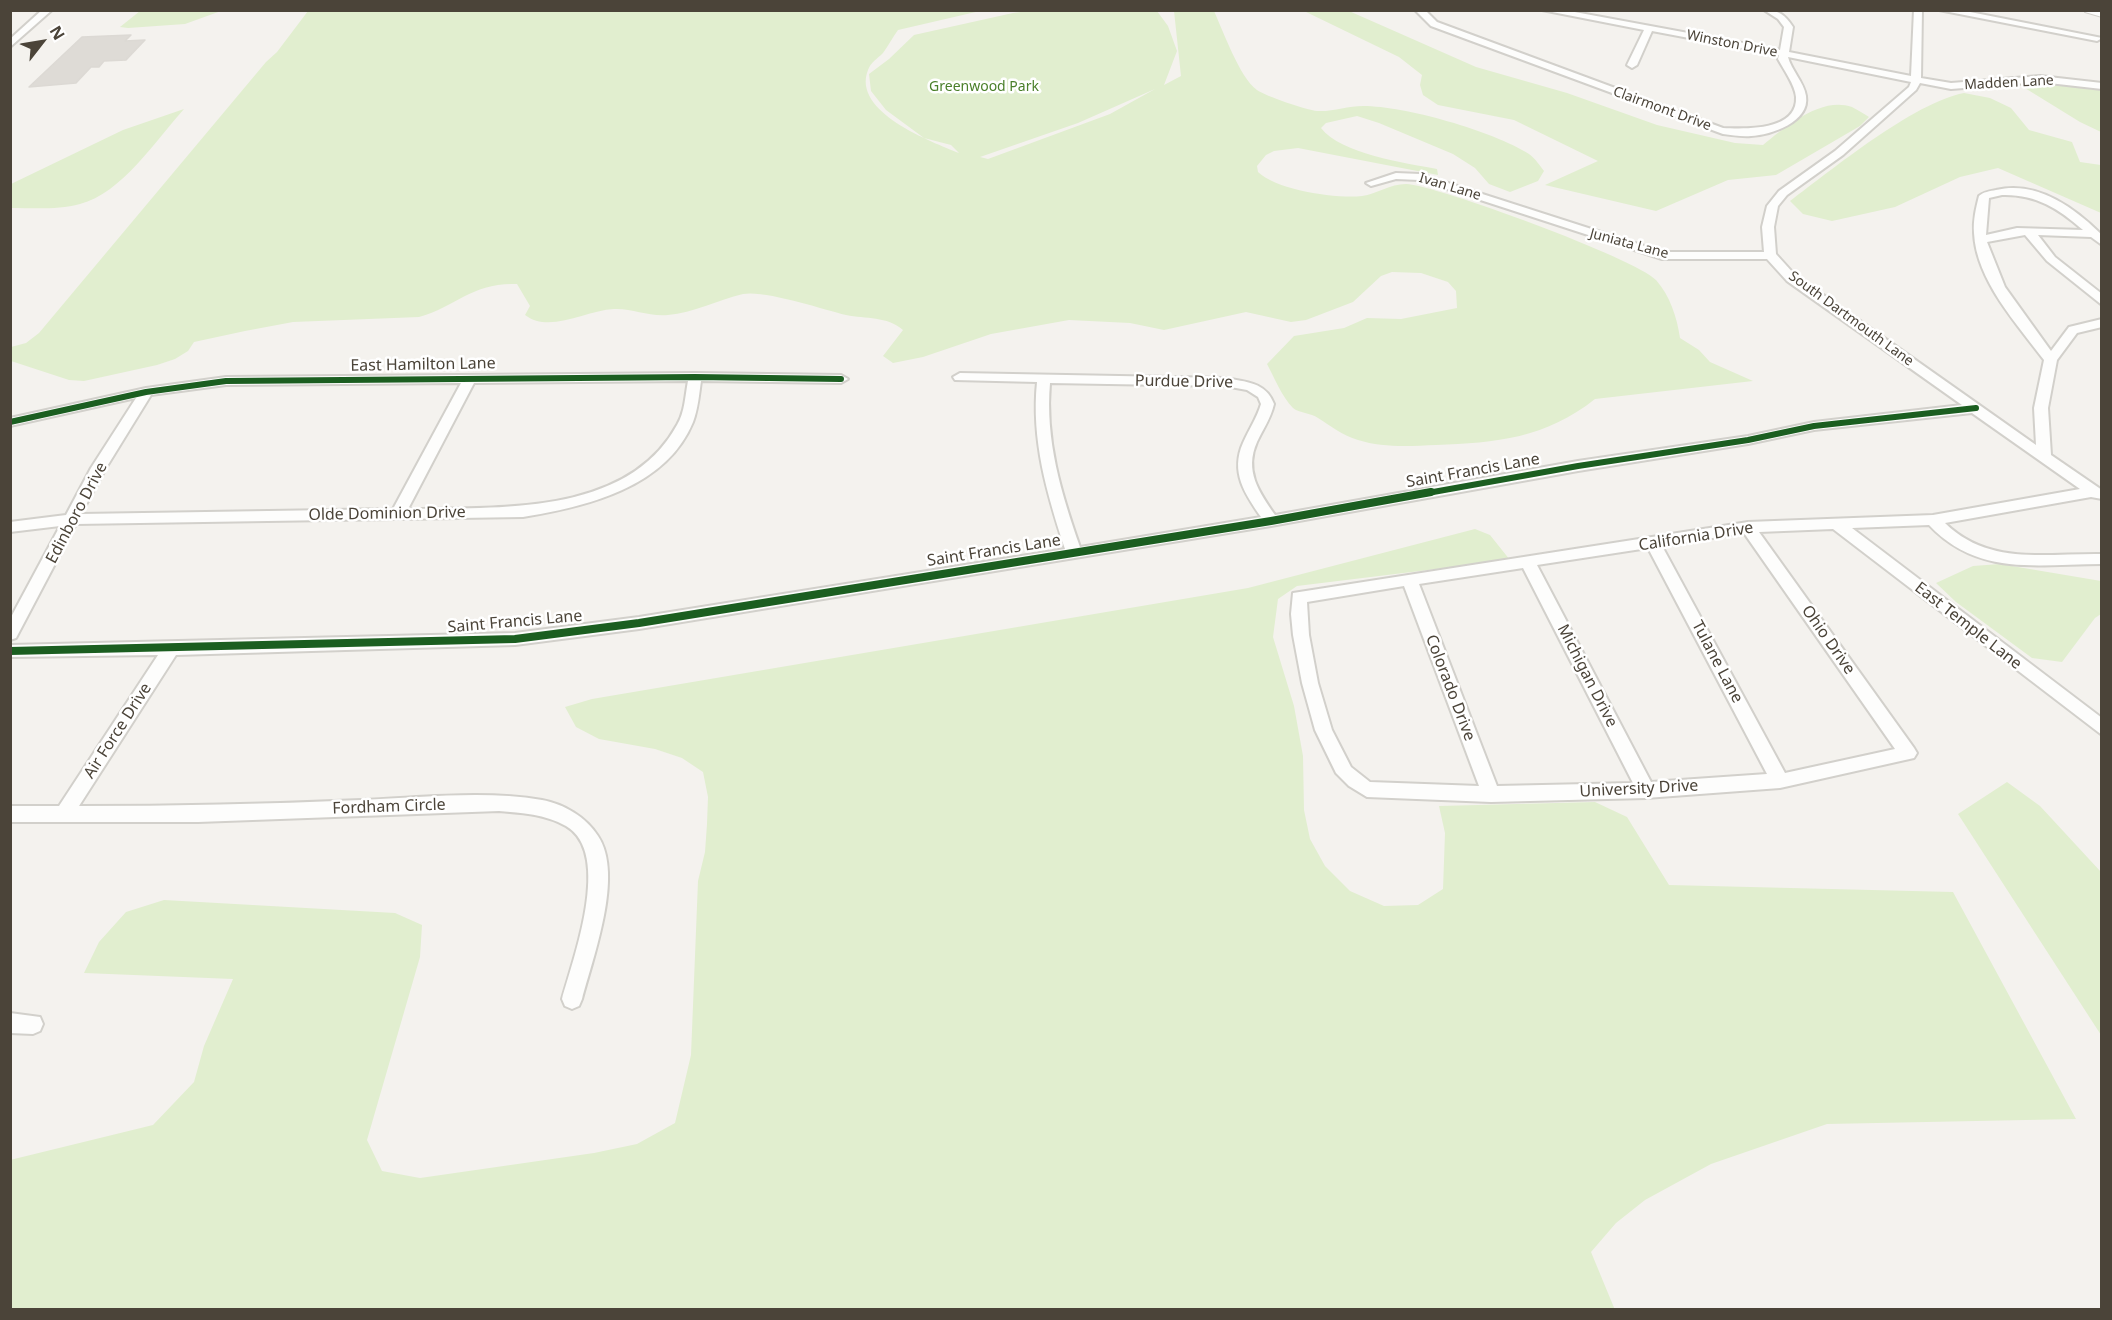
<!DOCTYPE html>
<style>
body{margin:0}
#map{position:relative;width:2112px;height:1320px;overflow:hidden;background:#f4f2ee;font-family:"Noto Sans",sans-serif}
canvas{display:block}
.frame{position:absolute;inset:0;border:12px solid #4b4439;pointer-events:none}
.north{position:absolute;left:12px;top:12px;width:60px;height:60px;-webkit-text-stroke:4px #fff;paint-order:stroke;rotate:59deg;font-size:16px;font-weight:700;line-height:24px;text-align:center;color:#4b4439}
.north::after{content:'';display:block;margin:auto;width:21px;height:27px;background:#4b4439;clip-path:polygon(50% 0,100% 100%,50% 72%,0 100%)}
</style>
<div id="map">
<canvas width="2112" height="1320"></canvas>
<div class="frame"></div>
<div class="north">N</div>
</div>
<script>
const ctx = document.querySelector('canvas').getContext('2d');
ctx.lineJoin = 'round';
function fillPath(path, color) { ctx.fillStyle = color; ctx.fill(path, 'evenodd'); }
function trace(path, color, width, dash) { ctx.strokeStyle = color; ctx.lineWidth = width; ctx.lineCap = dash ? 'butt' : 'round'; ctx.setLineDash(dash || []); ctx.stroke(path); }
function label(font, color, halo, rows, align = 'center') {
  ctx.font = font + ' "Noto Sans",sans-serif'; ctx.lineWidth = 5; ctx.setLineDash([]); ctx.textBaseline = 'middle'; ctx.strokeStyle = halo; ctx.fillStyle = color; for (const [text, x, y, turn = 0] of rows) {
    ctx.save(); ctx.translate(x, y); ctx.rotate((+turn || 0) * Math.PI / 180); ctx.textAlign = isNaN(turn) ? turn : align; if (halo) ctx.strokeText(text, 0, 0); ctx.fillText(text, 0, 0); ctx.restore();
  }
}
fillPath(new Path2D(`
 M 1036,10 L 1157,11 L 1168,26 L 1177,51 L 1164,85 L 1181,76 L 1174,11 L 1214,11 C 1223,31 1240,78 1257,90 C 1265,96 1307,110 1317,111 C 1332,112 1348,106 1363,106 C 1405,106 1493,131 1529,154 C 1535,158 1540,166 1544,171 L 1538,181 L 1510,192 L 1489,184 L 1475,168 L 1453,154 L 1379,123 L 1357,116 L 1326,123 L 1321,128 C 1341,154 1405,163 1437,169 L 1438,175 L 1298,148 L 1274,151 L 1266,155 L 1257,166 L 1258,172 C 1276,190 1337,199 1362,196 C 1377,194 1390,184 1406,184 C 1436,185 1637,259 1656,280 C 1670,296 1677,317 1680,338 L 1699,350 L 1710,362 L 1753,381 L 1595,399 C 1546,438 1496,443 1436,445 C 1410,446 1383,448 1358,440 C 1342,435 1332,427 1318,418 C 1311,413 1299,413 1293,408 C 1282,397 1274,377 1267,364 L 1294,336 L 1344,328 L 1367,318 L 1401,319 L 1457,308 L 1456,291 L 1448,282 L 1421,273 L 1392,272 L 1381,276 L 1353,302 L 1306,320 L 1291,322 L 1246,312 L 1164,330 L 1130,323 L 1069,320 L 991,334 L 923,357 L 893,363 L 883,356 L 903,330 C 887,316 866,319 846,315 C 822,309 765,290 743,294 C 718,300 693,313 668,315 C 649,317 632,308 614,309 C 586,310 550,334 525,315 L 530,306 L 517,284 C 473,282 457,306 419,317 L 293,322 L 245,331 L 194,342 L 188,351 L 175,359 L 157,365 L 84,381 L 69,380 L 11,361 L 11,347 L 26,343 L 39,333 L 266,62 L 277,52 L 308,11 L 980,11 L 898,30 C 893,37 888,46 883,53 C 877,59 871,62 868,70 C 851,112 932,142 959,153 L 951,145 L 924,138 L 886,110 L 871,91 L 869,74 L 889,59 L 914,35 L 1013,13 ZM 1155,89 L 1110,114 L 988,159 L 980,157 L 1078,123 Z
 M 140,11 L 140,10 L 221,11 L 185,24 L 128,28 L 120,27 Z
 M 1304,11 L 1349,11 L 1476,67 L 1567,93 L 1657,125 L 1735,143 L 1763,145 C 1785,127 1821,96 1852,107 C 1858,110 1864,114 1869,117 L 1860,126 L 1776,175 L 1728,180 L 1656,211 L 1545,185 L 1598,161 L 1514,120 L 1438,105 L 1423,95 L 1420,85 L 1422,75 L 1399,57 Z
 M 2020,85 L 2074,85 L 2101,90 L 2101,132 L 2080,122 Z
 M 1964,93 L 1990,98 L 2011,108 L 2029,130 L 2072,142 L 2080,162 L 2101,165 L 2101,213 L 1998,168 L 1960,177 L 1895,207 L 1832,221 L 1803,214 L 1790,201 C 1833,169 1913,103 1964,93 Z
 M 184,109 C 157,139 121,194 80,204 C 58,210 33,208 11,208 L 11,184 L 123,130 Z
 M 1475,529 L 1490,535 L 1510,560 L 1297,586 L 1278,599 L 1273,637 L 1294,706 L 1303,756 L 1304,810 L 1310,839 L 1325,866 L 1350,891 L 1384,906 L 1418,905 L 1443,889 L 1445,833 L 1439,806 L 1595,802 L 1627,817 L 1669,885 L 1953,892 L 2076,1119 L 1827,1124 L 1711,1164 L 1645,1200 L 1616,1223 L 1591,1252 L 1615,1310 L 11,1309 L 10,1160 L 153,1125 L 194,1082 L 204,1046 L 233,979 L 84,973 L 99,942 L 126,912 L 164,900 L 395,913 L 422,925 L 420,957 L 367,1140 L 382,1171 L 420,1178 L 594,1153 L 637,1144 L 675,1123 L 691,1055 L 698,881 L 705,852 L 707,824 L 708,797 L 703,772 L 682,758 L 655,749 L 599,739 L 576,727 L 565,707 L 592,699 L 1248,588 Z
 M 2000,564 L 2101,581 L 2101,614 L 2095,618 L 2062,662 L 2032,658 L 1956,602 L 1936,583 L 1973,566 Z
 M 2007,782 L 2040,806 L 2101,872 L 2101,1035 L 1958,814 Z`), '#e1eecf');
const building = new Path2D(`
 M 131,35 L 125,41 L 145,40 L 126,60 L 104,61 L 99,67 L 91,67 L 76,83 L 29,87 L 82,37 Z`);
fillPath(building, '#dedbd6');
trace(building, '#dcd9d4', 1.5);
const minor = new Path2D(`
 M 42,10 L 52,10 L 10,47 L 10,39 Z
 M 1415,10 L 1425,10 L 1437,22 L 1723,128 C 1745,129 1798,131 1796,97 C 1795,85 1784,70 1778,59 L 1779,55 L 1652,31 L 1637,65 L 1632,68 L 1627,65 L 1644,30 L 1542,10 L 1564,10 L 1780,50 L 1784,27 L 1778,19 L 1764,10 C 1779,10 1785,15 1793,27 L 1789,52 L 1911,76 L 1914,10 L 1922,10 L 1921,78 L 1951,83 L 2040,76 L 2102,83 L 2102,89 L 2040,82 L 1951,89 L 1920,83 L 1916,90 L 1843,155 L 1787,195 L 1778,206 L 1774,227 L 1776,254 L 1795,275 L 2036,445 L 2034,408 L 2044,360 C 2017,324 1976,280 1974,233 C 1973,220 1976,208 1979,196 C 1983,192 1990,191 1996,190 C 2037,180 2075,208 2102,235 L 2102,245 L 2091,237 L 2038,235 L 2055,257 L 2102,294 L 2102,305 L 2047,261 L 2025,235 L 1987,242 L 2005,287 L 2051,351 L 2069,327 L 2102,319 L 2102,327 L 2077,333 L 2057,360 L 2048,408 L 2051,455 L 2102,490 L 2102,499 L 2091,497 L 1945,523 C 1989,566 2045,553 2102,554 L 2102,564 C 2037,564 1978,577 1929,525 L 1852,528 L 2102,718 L 2102,735 L 1833,529 L 1759,532 L 1914,748 L 1917,753 L 1914,758 L 1780,788 L 1646,798 L 1491,802 L 1367,797 L 1349,786 L 1336,773 L 1315,730 L 1302,683 L 1293,635 L 1291,614 L 1293,593 L 1748,522 L 1933,515 L 2080,489 L 1972,413 L 1814,430 L 1748,444 L 1578,471 L 1271,526 L 639,629 L 515,645 L 176,655 L 79,806 C 173,806 267,804 361,800 C 420,798 483,790 542,800 C 564,804 586,817 598,836 C 624,875 593,957 582,999 L 579,1006 L 572,1009 L 565,1006 L 562,999 C 573,959 613,853 566,826 C 545,814 522,813 499,811 L 198,822 L 10,822 L 10,806 L 59,806 L 158,655 L 10,657 L 10,645 L 515,633 L 639,617 L 1065,549 C 1047,494 1031,440 1037,382 L 955,380 L 953,377 L 960,373 L 1225,378 C 1246,382 1266,382 1274,404 C 1271,418 1263,429 1257,442 C 1244,471 1259,492 1275,515 L 1578,461 L 1748,436 L 1814,422 L 1962,405 L 1787,281 L 1767,259 L 1662,259 L 1419,180 L 1396,179 L 1371,186 L 1366,183 L 1396,173 L 1420,174 L 1663,252 L 1764,252 L 1762,227 L 1767,206 L 1779,191 L 1835,151 L 1909,87 L 1911,82 L 1788,57 C 1791,70 1804,82 1806,96 C 1810,122 1771,135 1751,136 C 1742,137 1732,135 1723,134 L 1431,26 ZM 2002,195 C 2035,194 2058,208 2083,230 L 2017,228 L 1986,235 L 1989,198 ZM 1050,383 L 1225,386 L 1247,390 L 1258,397 L 1261,404 C 1257,418 1249,429 1243,443 C 1230,472 1245,494 1261,517 L 1080,547 C 1061,493 1045,440 1050,383 ZM 1744,533 L 1895,749 L 1785,773 L 1662,546 ZM 1648,548 L 1767,774 L 1651,782 L 1537,565 ZM 1523,568 L 1633,783 L 1497,786 L 1419,584 ZM 1404,586 L 1479,786 L 1370,782 L 1351,767 L 1332,730 L 1318,683 L 1309,635 L 1307,602 Z
 M 1939,10 L 1960,10 L 2102,38 L 2097,41 Z
 M 695,373 L 841,375 L 848,379 L 841,383 L 701,381 C 699,395 698,409 693,422 C 666,488 585,507 523,517 L 76,524 L 16,638 L 10,640 L 10,619 L 60,526 L 10,532 L 10,522 L 66,515 L 91,468 L 136,398 L 10,426 L 10,418 L 146,388 L 226,377 ZM 688,381 C 685,396 685,412 677,425 C 627,517 496,507 408,509 L 474,383 ZM 461,383 L 393,509 L 81,514 L 106,468 L 151,395 L 226,385 Z
 M 10,1013 L 40,1017 L 43,1024 L 40,1031 L 33,1034 L 10,1033 Z`);
const tertiary = new Path2D(`
 M 2084,10 L 2102,11 L 2102,17 L 2085,12 Z`);
trace(minor, '#d2d0cb', 4);
trace(tertiary, '#d2d0cb', 2);
fillPath(minor, '#fdfdfc');
fillPath(tertiary, '#fdfdfc');
trace(new Path2D(`
 M 10,422 L 146,392 L 226,381 L 695,377 L 841,379
 M 1422,494 L 1578,466 L 1748,440 L 1814,426 L 1976,408`), '#1b5e20', 6);
trace(new Path2D(`
 M 10,651 L 515,639 L 639,623 L 1271,521 L 1431,492`), '#1b5e20', 8);
label('14px', '#4b4439', '#fff', [
 ["Winston Drive",1732,44,11],
 ["Madden Lane",2009,83,-3],
 ["Clairmont Drive",1662,109,20],
 ["Ivan Lane",1450,187,17],
 ["Juniata Lane",1629,244,15],
 ["South Dartmouth Lane",1851,319,36]
]);
label('14px', '#4a7f2a', '#fff', [
 ["Greenwood Park",984,87]
]);
label('16px', '#4b4439', '#fff', [
 ["East Hamilton Lane",423,365,-1],
 ["Purdue Drive",1184,382,1],
 ["Saint Francis Lane",1473,471,-10],
 ["Edinboro Drive",77,513,-62],
 ["Olde Dominion Drive",387,514,-1],
 ["California Drive",1696,537,-9],
 ["Saint Francis Lane",994,551,-9],
 ["Saint Francis Lane",515,622,-5],
 ["East Temple Lane",1968,626,38],
 ["Ohio Drive",1828,640,55],
 ["Tulane Lane",1717,662,62],
 ["Michigan Drive",1587,676,63],
 ["Colorado Drive",1450,688,69],
 ["Air Force Drive",118,731,-57],
 ["University Drive",1639,789,-3],
 ["Fordham Circle",389,807,-2]
]);
</script>
